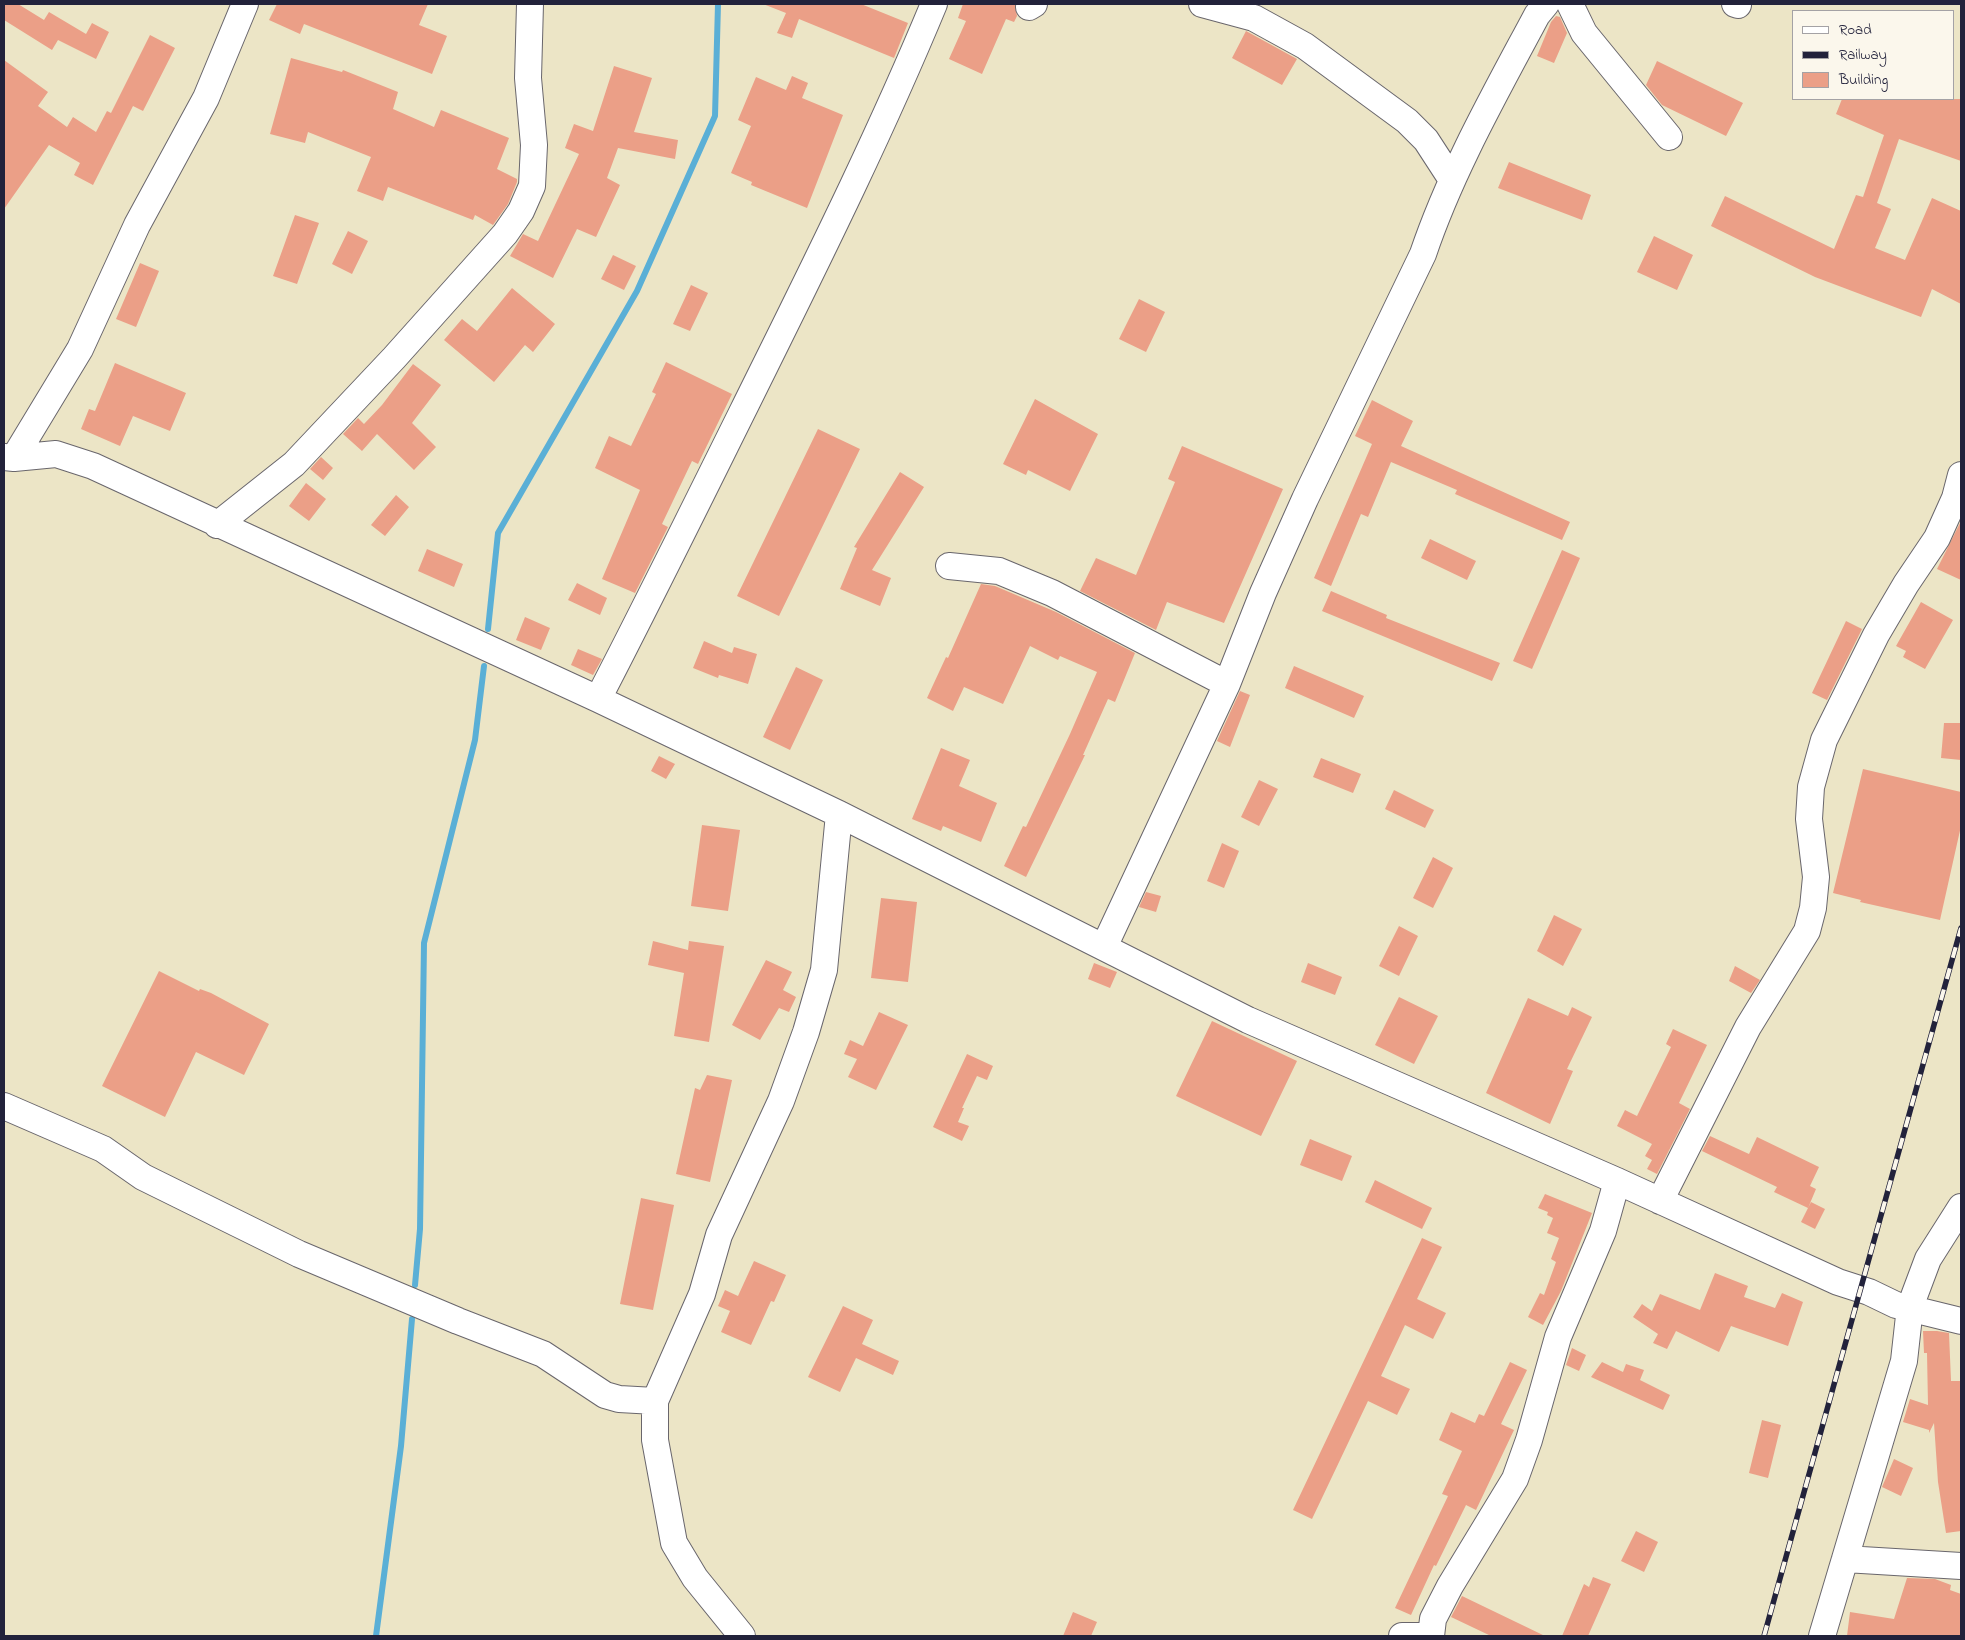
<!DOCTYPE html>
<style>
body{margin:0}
#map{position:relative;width:1965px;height:1640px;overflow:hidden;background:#ece5c6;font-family:"Indie Flower",sans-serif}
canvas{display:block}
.frame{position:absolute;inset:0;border:5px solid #22223b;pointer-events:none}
.legend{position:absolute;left:1792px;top:10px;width:162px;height:90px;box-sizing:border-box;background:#fbf7ec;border:1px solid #a4a2a5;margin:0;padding:6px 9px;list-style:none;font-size:15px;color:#22223b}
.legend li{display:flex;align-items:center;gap:10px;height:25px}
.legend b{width:25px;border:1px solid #a4a2a5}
</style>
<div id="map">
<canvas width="1965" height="1640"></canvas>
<div class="frame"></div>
<ul class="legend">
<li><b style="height:6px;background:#fff"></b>Road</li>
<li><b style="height:6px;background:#22223b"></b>Railway</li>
<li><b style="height:14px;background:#eb9f87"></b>Building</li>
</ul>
</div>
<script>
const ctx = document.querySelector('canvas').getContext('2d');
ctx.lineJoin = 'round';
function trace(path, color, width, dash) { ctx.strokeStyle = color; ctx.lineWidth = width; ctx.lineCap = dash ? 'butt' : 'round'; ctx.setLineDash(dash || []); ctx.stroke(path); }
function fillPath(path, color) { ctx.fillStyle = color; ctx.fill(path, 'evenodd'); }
trace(new Path2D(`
 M 488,629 L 498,533 L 637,291 L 715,116 L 718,4
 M 415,1285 L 420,1229 L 424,943 L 475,740 L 484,666
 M 376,1636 L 401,1446 L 412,1319`), '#5aafd6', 6);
fillPath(new Path2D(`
 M 4,4 L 18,4 L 44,20 L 49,12 L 86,34 L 92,23 L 109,32 L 96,59 L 58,40 L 52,50 L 4,20 Z
 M 277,4 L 428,4 L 419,25 L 447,36 L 432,74 L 304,24 L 300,34 L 269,20 Z
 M 763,4 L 861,4 L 908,23 L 894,58 L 799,19 L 792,38 L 777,33 L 786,13 Z
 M 963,4 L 1015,4 L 1017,16 L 1014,22 L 1006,19 L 982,74 L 949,59 L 966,21 L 958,18 Z
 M 1556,16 L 1560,17 L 1567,33 L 1554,63 L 1537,56 L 1551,22 Z
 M 1246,31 L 1297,59 L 1282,85 L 1232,58 Z
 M 150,35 L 175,48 L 143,111 L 133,106 L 93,185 L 74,175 L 80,163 L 49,145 L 4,209 L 4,60 L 48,92 L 38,106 L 67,127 L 73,117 L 96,132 L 107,111 L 111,113 Z
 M 291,58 L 342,72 L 343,70 L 398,92 L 393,109 L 434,127 L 441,110 L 509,138 L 497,169 L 517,179 L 517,182 L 508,204 L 493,225 L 475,215 L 473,220 L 388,187 L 383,201 L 357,191 L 371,157 L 308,132 L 305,143 L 270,134 Z
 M 1657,61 L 1743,103 L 1726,136 L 1662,105 L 1646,85 Z
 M 614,66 L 652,78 L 634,132 L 678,140 L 675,159 L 618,148 L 607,178 L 620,185 L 596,237 L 577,229 L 553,278 L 510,256 L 523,234 L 538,241 L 579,154 L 565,148 L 574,124 L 593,131 Z
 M 792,76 L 808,83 L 802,98 L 843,115 L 807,208 L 751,185 L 752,182 L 731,173 L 751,126 L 738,120 L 756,77 L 786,90 Z
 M 1842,99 L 1961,99 L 1961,161 L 1899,139 L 1877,203 L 1891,209 L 1875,248 L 1905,260 L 1932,198 L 1961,211 L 1961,304 L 1932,289 L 1921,317 L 1815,277 L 1711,226 L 1725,196 L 1834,249 L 1856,195 L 1863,197 L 1884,135 L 1836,114 Z
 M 1509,162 L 1591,195 L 1582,220 L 1498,188 Z
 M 295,215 L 319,223 L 297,284 L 273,276 Z
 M 348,231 L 368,241 L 352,274 L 332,264 Z
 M 1654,236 L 1693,255 L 1677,290 L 1637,272 Z
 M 613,255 L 636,266 L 624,290 L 601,279 Z
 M 140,263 L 159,271 L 136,327 L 116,319 Z
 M 691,285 L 708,293 L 690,331 L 673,324 Z
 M 512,288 L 555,324 L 533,352 L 525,345 L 494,382 L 444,340 L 462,319 L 477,331 Z
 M 1139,299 L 1165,312 L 1146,352 L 1119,339 Z
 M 666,362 L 732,394 L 698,464 L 692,461 L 662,524 L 668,527 L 635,593 L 602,579 L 640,490 L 595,468 L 609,436 L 631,446 L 656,394 L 652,392 Z
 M 115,363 L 186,393 L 170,431 L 133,416 L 120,446 L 81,429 L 89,409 L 95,411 Z
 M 413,364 L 441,385 L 412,423 L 436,447 L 414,470 L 377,434 L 362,451 L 343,434 L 358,418 L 364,424 L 382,405 Z
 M 1035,399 L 1098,434 L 1070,491 L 1028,470 L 1026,475 L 1003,464 Z
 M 1372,400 L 1413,421 L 1401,446 L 1570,522 L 1562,540 L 1455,494 L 1457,490 L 1391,462 L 1368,517 L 1361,514 L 1331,586 L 1314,578 L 1372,444 L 1355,436 Z
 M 818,429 L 860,449 L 779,616 L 737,596 Z
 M 1182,446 L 1283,489 L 1224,623 L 1167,602 L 1156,630 L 1080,591 L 1096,558 L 1136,575 L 1175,482 L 1168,479 Z
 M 321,457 L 333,468 L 323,480 L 310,469 Z
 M 900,472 L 924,487 L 872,570 L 891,578 L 880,606 L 840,589 L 857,548 L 854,547 Z
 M 306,483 L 326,499 L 309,521 L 289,506 Z
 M 396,495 L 409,507 L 385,536 L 371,525 Z
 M 1961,521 L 1961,580 L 1937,569 Z
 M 1430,539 L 1476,561 L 1467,580 L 1421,558 Z
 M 427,549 L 463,564 L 454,587 L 418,571 Z
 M 1562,550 L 1580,558 L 1532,669 L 1513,661 Z
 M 577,583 L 607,598 L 600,615 L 568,600 Z
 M 981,584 L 995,586 L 1056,612 L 1135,653 L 1115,702 L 1108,699 L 1083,755 L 1085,755 L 1026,877 L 1004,866 L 1023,826 L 1026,827 L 1070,734 L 1097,672 L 1060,656 L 1058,660 L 1030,646 L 1003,704 L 964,687 L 953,711 L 927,698 L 946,657 L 948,658 Z
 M 1331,591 L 1387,615 L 1386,618 L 1500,663 L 1492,681 L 1322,611 Z
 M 1921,602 L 1953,620 L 1925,669 L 1903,657 L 1906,651 L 1896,646 Z
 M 525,617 L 550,628 L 541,650 L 516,640 Z
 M 1846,621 L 1862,629 L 1827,700 L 1812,693 Z
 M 704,641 L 732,653 L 734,647 L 757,654 L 748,684 L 719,675 L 718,678 L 693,668 Z
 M 578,649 L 602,659 L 593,675 L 571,665 Z
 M 1294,666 L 1364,696 L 1354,718 L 1285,688 Z
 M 796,667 L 823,680 L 790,750 L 763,737 Z
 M 1240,691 L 1250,695 L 1230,747 L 1217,741 Z
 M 1944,723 L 1961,723 L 1961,760 L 1941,758 Z
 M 941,748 L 970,760 L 959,786 L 997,803 L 981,842 L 943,826 L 941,831 L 912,819 Z
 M 659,756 L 675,764 L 666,779 L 651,771 Z
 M 1321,758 L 1361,774 L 1353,793 L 1313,777 Z
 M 1863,769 L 1961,792 L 1961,826 L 1940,920 L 1860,902 L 1861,900 L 1833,893 Z
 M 1259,780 L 1278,789 L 1259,826 L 1241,817 Z
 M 1394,790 L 1434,810 L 1425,828 L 1385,809 Z
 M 702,825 L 740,830 L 728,911 L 691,906 Z
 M 1222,843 L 1239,851 L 1224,888 L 1207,881 Z
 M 1433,857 L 1453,868 L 1433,908 L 1413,898 Z
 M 1146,892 L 1161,896 L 1156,912 L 1139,907 Z
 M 881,898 L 917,902 L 908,982 L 871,978 Z
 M 1554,915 L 1582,929 L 1563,966 L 1537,951 Z
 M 1399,926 L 1418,936 L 1399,976 L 1379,966 Z
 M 653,941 L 688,950 L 689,941 L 724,946 L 709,1042 L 674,1036 L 684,973 L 648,965 Z
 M 766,960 L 792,972 L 783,990 L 796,997 L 789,1012 L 779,1008 L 760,1040 L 732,1025 Z
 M 1094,963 L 1117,972 L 1110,988 L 1088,979 Z
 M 1308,963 L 1342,977 L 1335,995 L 1301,982 Z
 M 1735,966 L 1760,980 L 1751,993 L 1729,981 Z
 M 159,971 L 199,991 L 200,989 L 211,993 L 269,1024 L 244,1075 L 196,1052 L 165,1117 L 102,1086 Z
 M 1399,997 L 1438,1016 L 1414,1064 L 1375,1045 Z
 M 1528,998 L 1568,1016 L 1572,1007 L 1592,1017 L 1567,1069 L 1573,1071 L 1550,1124 L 1486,1093 Z
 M 879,1012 L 908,1025 L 876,1090 L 848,1077 L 857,1059 L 844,1054 L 850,1040 L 863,1046 Z
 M 1212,1021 L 1297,1061 L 1261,1136 L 1176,1096 Z
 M 1673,1029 L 1707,1045 L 1679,1103 L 1690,1109 L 1657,1174 L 1647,1169 L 1652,1160 L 1645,1156 L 1652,1144 L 1617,1126 L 1625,1110 L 1637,1116 L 1671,1047 L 1666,1044 Z
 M 967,1054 L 993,1066 L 987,1080 L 977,1076 L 962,1108 L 964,1108 L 958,1122 L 969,1126 L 962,1141 L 933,1127 Z
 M 707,1075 L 732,1080 L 710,1182 L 676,1174 L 695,1088 L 700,1090 Z
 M 1710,1136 L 1749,1154 L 1757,1137 L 1819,1167 L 1810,1186 L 1816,1189 L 1808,1208 L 1774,1192 L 1777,1187 L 1702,1151 Z
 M 1310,1139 L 1352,1156 L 1342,1181 L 1300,1165 Z
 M 1375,1180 L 1432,1208 L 1422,1229 L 1365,1202 Z
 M 1545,1194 L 1592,1213 L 1561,1291 L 1543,1325 L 1528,1317 L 1540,1293 L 1544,1295 L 1556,1262 L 1551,1259 L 1559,1238 L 1547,1233 L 1553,1218 L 1547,1215 L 1548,1212 L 1538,1208 Z
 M 641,1198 L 674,1205 L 653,1310 L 620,1304 Z
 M 1811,1202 L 1825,1209 L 1815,1229 L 1801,1222 Z
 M 1422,1238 L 1442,1247 L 1417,1299 L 1446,1313 L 1433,1339 L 1405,1325 L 1381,1376 L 1410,1389 L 1397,1415 L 1368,1401 L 1312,1519 L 1293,1510 Z
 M 754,1261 L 786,1275 L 774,1302 L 771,1301 L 751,1345 L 721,1332 L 730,1311 L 718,1306 L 725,1290 L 738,1296 Z
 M 1715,1273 L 1748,1286 L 1744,1297 L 1775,1308 L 1782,1293 L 1803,1302 L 1788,1346 L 1731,1326 L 1719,1352 L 1676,1331 L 1667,1349 L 1653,1343 L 1658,1334 L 1633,1317 L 1642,1304 L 1652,1311 L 1660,1294 L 1700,1310 Z
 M 843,1306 L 873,1320 L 862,1344 L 899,1361 L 893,1375 L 856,1358 L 840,1392 L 808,1377 Z
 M 1923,1331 L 1937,1331 L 1949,1333 L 1951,1381 L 1961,1381 L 1961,1531 L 1946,1533 L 1938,1482 L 1934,1423 L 1929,1433 L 1929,1430 L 1903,1422 L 1910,1399 L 1928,1405 L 1927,1353 L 1924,1353 Z
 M 1572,1348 L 1586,1355 L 1579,1371 L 1566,1365 Z
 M 1510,1362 L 1527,1370 L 1501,1424 L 1514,1430 L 1476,1510 L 1466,1505 L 1436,1566 L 1434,1565 L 1411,1615 L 1395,1608 L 1448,1496 L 1442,1494 L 1462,1451 L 1439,1440 L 1451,1412 L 1475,1423 L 1479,1414 L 1484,1416 Z
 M 1602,1362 L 1623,1372 L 1626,1364 L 1644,1370 L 1640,1380 L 1670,1395 L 1663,1410 L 1591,1377 Z
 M 1762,1420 L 1781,1425 L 1768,1478 L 1749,1473 Z
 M 1894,1459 L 1913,1468 L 1901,1496 L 1882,1487 Z
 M 1636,1531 L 1658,1542 L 1644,1572 L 1621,1561 Z
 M 1593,1577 L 1611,1584 L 1588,1636 L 1562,1636 L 1584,1584 L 1589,1587 Z
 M 1907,1578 L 1935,1579 L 1951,1585 L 1950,1590 L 1961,1594 L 1961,1636 L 1847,1636 L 1850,1612 L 1894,1619 Z
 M 1462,1596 L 1545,1636 L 1491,1636 L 1451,1617 Z
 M 1073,1612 L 1097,1622 L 1091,1636 L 1063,1636 Z`), '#eb9f87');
const minor = new Path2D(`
 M 1202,4 L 1254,18 L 1305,46 L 1407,121 L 1426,140 L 1452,180
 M 1570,4 L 1584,33 L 1669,137
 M 1735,4 L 1738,5
 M 1029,7 L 1034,4
 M 4,457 L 14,458 L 56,454 L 93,466 L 598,699 L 839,814 L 1248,1020 L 1617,1181 L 1838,1282 L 1869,1292 L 1896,1305 L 1961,1321
 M 14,458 L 80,349 L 137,225 L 206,98 L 245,4
 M 217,525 L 294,464 L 394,358 L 505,234 L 521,211 L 532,186 L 534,145 L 528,78 L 530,4
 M 949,566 L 999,571 L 1052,593 L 1227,684
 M 598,699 C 655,589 710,477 765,366 C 824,247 883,127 934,4
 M 1104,947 L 1227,684 L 1263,593 L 1305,499 L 1423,254 C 1451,171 1496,92 1537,15 L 1546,4
 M 4,1106 L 103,1149 L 143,1177 L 299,1254 L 458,1321 L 543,1354 L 605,1395 L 619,1399 L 655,1401
 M 1660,1201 L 1748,1027 L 1807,931 L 1813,908 L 1816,877 L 1809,819 L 1811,787 L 1824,740 L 1876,635 L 1906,584 L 1937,538 L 1955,498 L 1961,475
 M 1845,1559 L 1961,1566
 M 742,1636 L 695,1578 L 674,1543 L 655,1440 L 655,1401 L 702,1294 L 719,1235 L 781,1101 L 806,1032 L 824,970 L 839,814
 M 1402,1636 L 1419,1636
 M 1431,1636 L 1433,1619 L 1450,1586 L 1515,1479 L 1529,1440 L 1558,1337 L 1603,1231 L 1617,1181
 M 1822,1636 L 1904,1361 L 1910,1307 L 1928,1259 L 1961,1207`);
trace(minor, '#69666c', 28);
trace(minor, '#fff', 26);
const rail = new Path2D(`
 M 1764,1636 L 1961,928`);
trace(rail, '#22223b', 5.5);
trace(rail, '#fbf7ec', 4, [11]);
</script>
